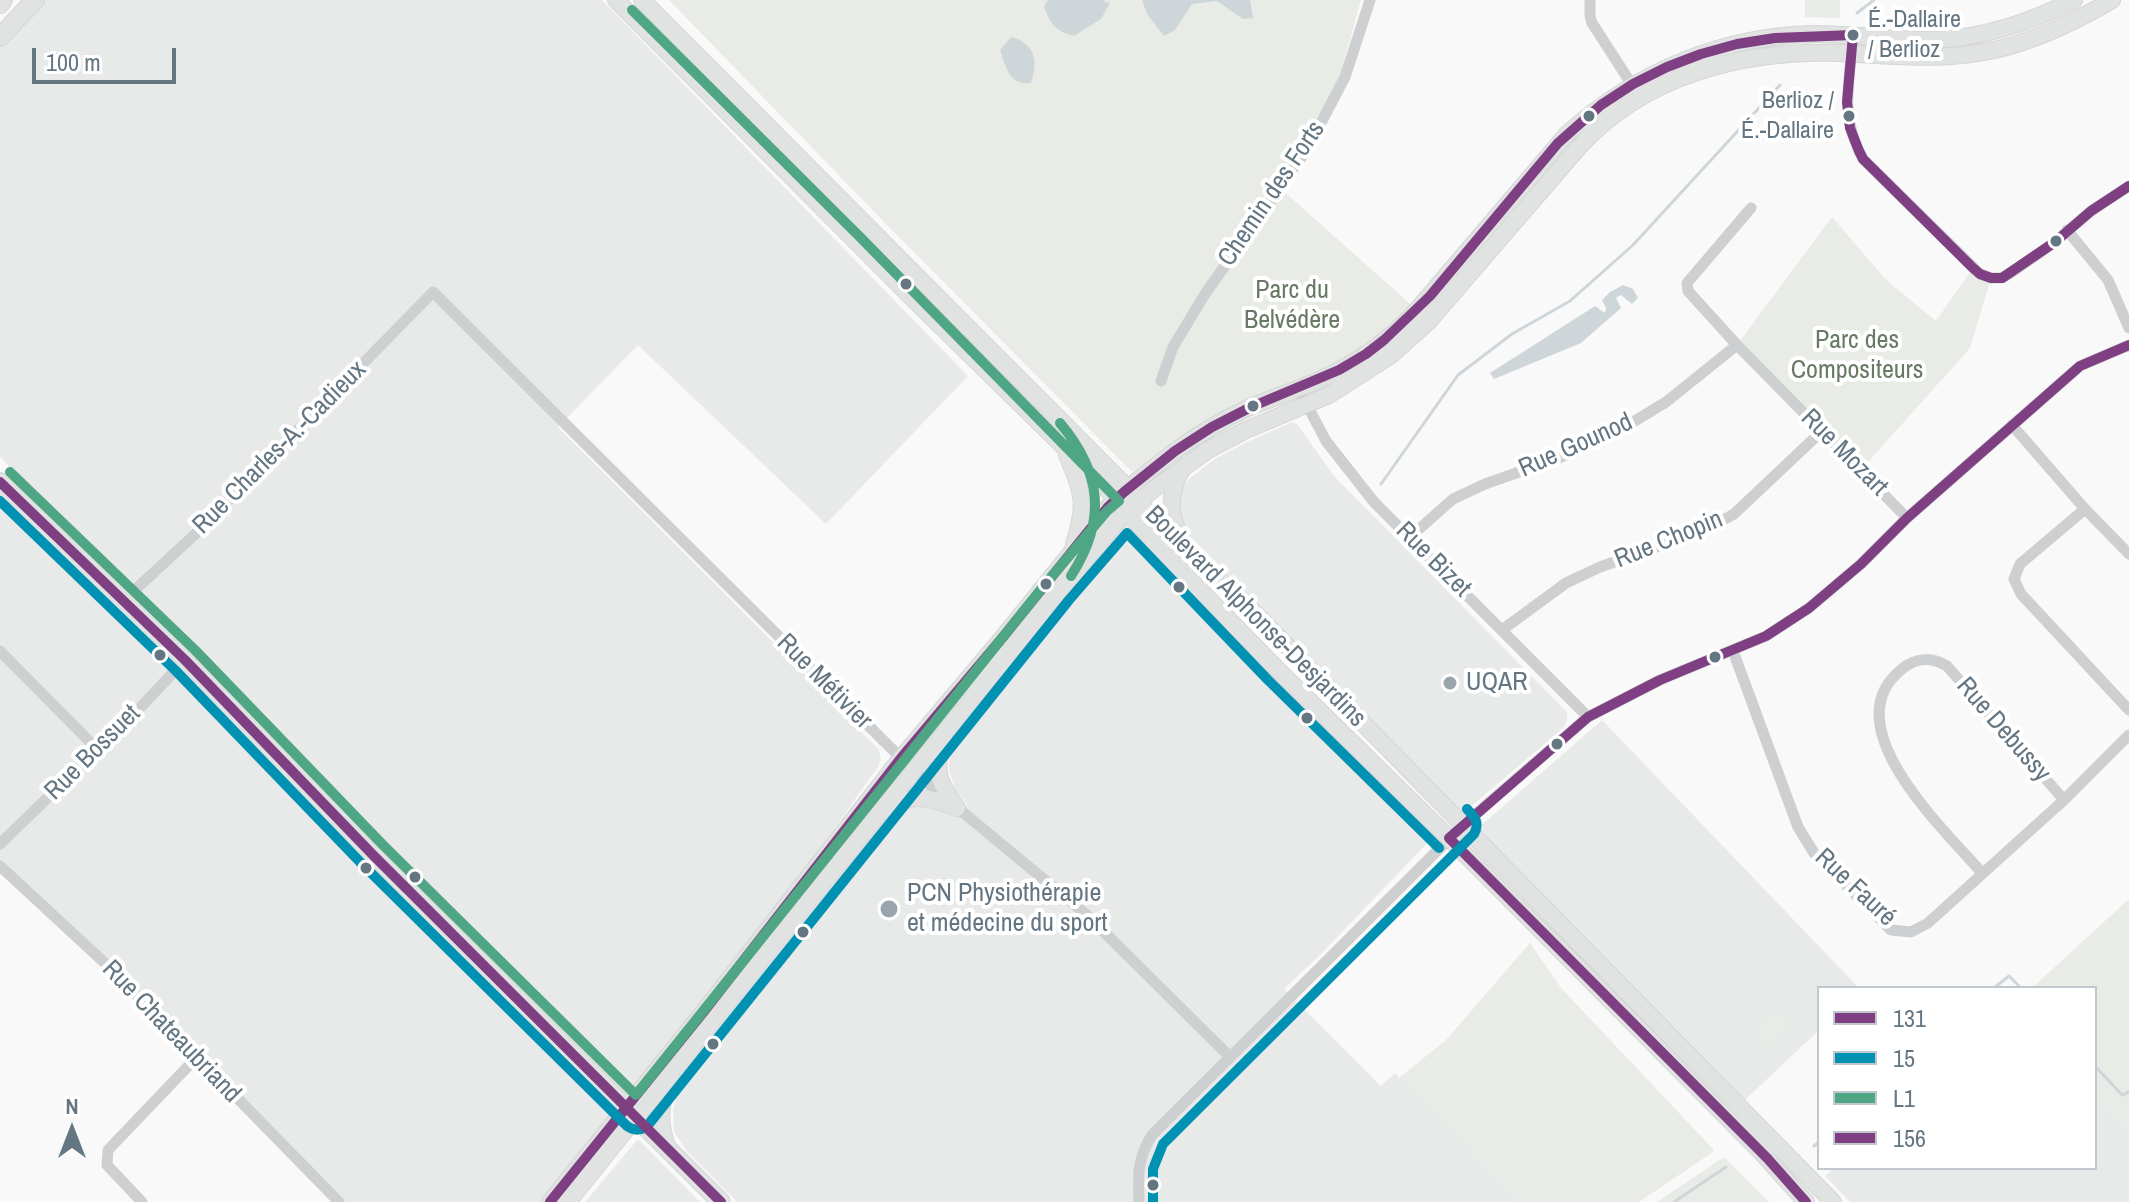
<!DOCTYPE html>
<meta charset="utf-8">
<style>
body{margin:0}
#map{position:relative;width:2129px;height:1202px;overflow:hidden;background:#f9f9f9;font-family:"Archivo Narrow",sans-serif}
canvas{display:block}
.legend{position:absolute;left:1817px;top:986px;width:280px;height:184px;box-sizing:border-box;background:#fff;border:2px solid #c1c8cd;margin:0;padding:10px 14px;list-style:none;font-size:24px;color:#657683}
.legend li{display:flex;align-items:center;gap:16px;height:40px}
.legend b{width:40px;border:2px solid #c1c8cd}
.north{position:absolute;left:32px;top:1090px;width:80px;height:80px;-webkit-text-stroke:6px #fff;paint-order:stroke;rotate:0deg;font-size:22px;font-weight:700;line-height:32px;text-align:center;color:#657683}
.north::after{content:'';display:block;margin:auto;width:28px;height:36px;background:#657683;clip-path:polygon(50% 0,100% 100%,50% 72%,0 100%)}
.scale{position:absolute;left:32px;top:48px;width:144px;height:36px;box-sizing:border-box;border:4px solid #657683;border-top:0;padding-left:10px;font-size:24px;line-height:28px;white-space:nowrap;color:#657683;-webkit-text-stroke:6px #fff;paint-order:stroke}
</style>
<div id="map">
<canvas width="2129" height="1202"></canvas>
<ul class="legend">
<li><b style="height:10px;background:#7e4082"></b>131</li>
<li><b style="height:10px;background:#0091b3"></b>15</li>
<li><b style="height:10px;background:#4ea685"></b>L1</li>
<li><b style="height:10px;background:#7e4082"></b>156</li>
</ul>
<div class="north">N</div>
<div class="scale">100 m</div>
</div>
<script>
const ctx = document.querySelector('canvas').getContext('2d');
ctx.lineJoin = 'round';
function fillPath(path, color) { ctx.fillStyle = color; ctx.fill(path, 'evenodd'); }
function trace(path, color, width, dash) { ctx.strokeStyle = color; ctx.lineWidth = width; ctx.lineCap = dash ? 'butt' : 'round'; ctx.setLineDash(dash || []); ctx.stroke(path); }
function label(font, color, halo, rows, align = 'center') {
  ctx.font = font + ' "Archivo Narrow",sans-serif'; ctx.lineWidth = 8; ctx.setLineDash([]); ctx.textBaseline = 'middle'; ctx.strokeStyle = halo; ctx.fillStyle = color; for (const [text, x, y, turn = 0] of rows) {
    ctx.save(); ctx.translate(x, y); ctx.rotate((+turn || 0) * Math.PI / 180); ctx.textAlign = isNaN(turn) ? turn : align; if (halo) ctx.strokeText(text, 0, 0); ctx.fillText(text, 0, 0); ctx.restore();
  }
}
fillPath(new Path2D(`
 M 40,0 L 602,0 L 968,376 L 826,524 L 638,345 L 558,427 L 799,668 L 879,750 L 881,759 L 878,767 L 824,843 L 627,1096 L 0,457 L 0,43 Z
 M 1292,422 L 1298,425 L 1333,475 L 1567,712 L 1567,721 L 1563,728 L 1460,816 L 1407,761 L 1379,728 L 1186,532 L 1181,522 L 1179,504 L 1181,490 L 1189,479 L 1215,459 L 1245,443 Z
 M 0,493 L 120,605 L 619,1109 L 542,1202 L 344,1202 L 0,861 Z
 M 1124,522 L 1435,835 L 1320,955 L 1284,989 L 1381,1086 L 1395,1073 L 1520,1202 L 737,1202 L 686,1150 L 674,1132 L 673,1110 L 680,1081 L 884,820 L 908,806 L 926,804 L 959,814 L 967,805 L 955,789 L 949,769 L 949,756 L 956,734 Z
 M 1602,720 L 1859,988 L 1819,988 L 1819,1030 L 1744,1101 L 1476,830 Z
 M 2095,1095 L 2126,1127 L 2129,1126 L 2129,1202 L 1850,1202 L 1825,1176 L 1834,1168 L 2095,1168 Z
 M 638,1139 L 700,1202 L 585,1202 Z`), '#e8e9e9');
fillPath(new Path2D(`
 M 669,0 L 1361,0 L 1340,75 L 1308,148 L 1280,188 L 1417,310 L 1364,355 L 1171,455 L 1163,448 L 1132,472 L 887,225 Z
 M 1805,0 L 1840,0 L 1840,18 L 1805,17 Z
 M 1832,217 L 1886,280 L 1936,321 L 1973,268 L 1991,278 L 1970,348 L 1861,470 L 1737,345 Z
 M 2129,899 L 2129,1126 L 2127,1128 L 2095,1095 L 2095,988 L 2032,988 Z
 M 1530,943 L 1561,988 L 1713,1149 L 1713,1152 L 1639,1202 L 1520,1202 L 1399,1078 L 1446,1040 Z
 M 1775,1011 L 1790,1025 L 1766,1049 L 1752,1034 Z
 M 1724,1157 L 1769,1202 L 1657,1202 Z`), '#e8ebe6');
fillPath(new Path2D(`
 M 1048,0 L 1104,0 L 1105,2 L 1110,3 L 1101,19 L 1074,36 C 1055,31 1050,24 1044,6 Z
 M 1142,0 L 1250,0 L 1253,18 L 1243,19 L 1217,1 L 1192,4 L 1175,30 L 1164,36 L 1147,14 Z
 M 1011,37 C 1036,44 1038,61 1031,83 C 1009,86 1006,67 1000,50 Z
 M 1623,285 L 1633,289 L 1638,298 L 1632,304 L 1621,295 L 1616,298 L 1621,308 L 1581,343 L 1494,379 L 1490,373 L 1595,306 L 1605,313 L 1606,308 L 1602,300 L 1610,292 Z`), '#ced6d9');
trace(new Path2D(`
 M 1857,13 L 1874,0
 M 1381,484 L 1458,375 L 1512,334 L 1570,301 L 1633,245 L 1780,85
 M 1994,988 L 2009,976 L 2021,988
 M 2095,1066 L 2122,1095 L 2129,1092
 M 1814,1146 L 1819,1142
 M 1674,1202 L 1726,1167`), '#ced6d9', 3);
const secondary = new Path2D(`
 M 616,0 L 909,295 L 1107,489 L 1166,555 L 1278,670 L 1459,848 L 1761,1152 L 1806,1202
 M 642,0 L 1120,480 L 1153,518 L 1246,604 L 1833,1202
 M 1067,455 C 1083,494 1087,503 1074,544
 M 1181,471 C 1168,495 1169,516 1182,540
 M 945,740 C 932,769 939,783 957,808
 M 885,809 C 913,793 928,796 957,808
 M 550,1202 L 705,1010 L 901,758 L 1003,637 L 1108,507 C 1149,468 1196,432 1248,408 C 1269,399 1291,392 1312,383 C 1349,368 1391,340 1417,310 L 1567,134 C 1636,72 1721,36 1814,34 C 1853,34 1891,40 1929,40 C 1981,39 2029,23 2074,0
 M 568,1202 L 880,812 L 1118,520 L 1150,492 L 1208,450 L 1246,430 L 1329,395 L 1390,356 L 1428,322 L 1578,148 C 1644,75 1743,50 1838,53 C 1883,55 1926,60 1971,54 C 2021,48 2070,25 2112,0`);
const primary = new Path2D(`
 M 0,4 L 3,0
 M 0,37 L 35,0
 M 0,482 L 185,660 L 373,855 L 721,1202
 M 665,1143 C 656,1117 661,1098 671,1073`);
trace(secondary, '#d5d6d7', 18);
trace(primary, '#d5d6d7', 20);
trace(new Path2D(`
 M 1590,0 L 1590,16 L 1592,23 L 1636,91
 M 1852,47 C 1848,90 1841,119 1863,159 L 1980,274 L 1991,278 L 2002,278 L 2012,272 L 2055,242 L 2091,211 L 2129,186
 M 1751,208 L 1687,283 L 1688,291 L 1737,345 L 1907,518
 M 2067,230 L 2108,280 L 2129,328
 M 1161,381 L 1173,347 L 1205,294 L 1308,148 L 1345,77 L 1370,0
 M 1298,388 L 1326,441 L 1374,502 L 1588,717
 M 2012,425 L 2085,509 L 2129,554
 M 2085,509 L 2020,564 L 2014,579 L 2021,594 L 2129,710
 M 1410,537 L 1453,499 L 1485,484 L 1559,458 L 1620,430 L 1666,402 L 1737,345
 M 124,600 L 204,526 L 433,292 L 919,776 L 1087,915 L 1230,1057
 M 1502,630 L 1566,583 L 1600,567 L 1707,529 L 1734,514 L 1822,431
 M 0,651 L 97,749
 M 1733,651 L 1798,827 L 1814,853 L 1891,930 L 1911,932 L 1928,923 L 2064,800 L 2129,735
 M 0,844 L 137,711 L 185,660
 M 0,866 L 108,966 L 339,1202
 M 1982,873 C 1944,829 1831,725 1902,669 C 1916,657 1932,657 1947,666 L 2064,800
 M 142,1202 L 107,1165 L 108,1150 L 196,1058
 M 1139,1202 C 1138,1175 1137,1159 1152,1135 L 1463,825 L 1588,717 L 1660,680 L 1766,636 L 1809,608 L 1861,564 L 1907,518 L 2080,366 L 2129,345`), '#cecfd0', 11);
trace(secondary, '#e1e2e2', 16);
trace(primary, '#e1e2e2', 18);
trace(new Path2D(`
 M 550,1202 L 705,1010 L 901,758 L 1003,637 L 1108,507 L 1124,492 L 1175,451 L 1212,427 L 1251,407 L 1339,370 L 1366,354 L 1384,340 L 1430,296 L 1558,143 L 1601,105 L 1633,84 L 1667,67 L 1701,54 L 1737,44 L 1775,38 L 1853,35 L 1847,102 L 1850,128 L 1859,151 L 1863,159 L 1973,268 L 1980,274 L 1991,278 L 2002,278 L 2055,242 L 2091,211 L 2129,186
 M 1806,1202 L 1768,1159 L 1449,838 L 1588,717 L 1660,680 L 1766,636 L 1809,608 L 1861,564 L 1907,518 L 2080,366 L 2129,345`), '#7e4082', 10);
trace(new Path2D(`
 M 0,501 L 175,670 L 363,865 L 627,1126 C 634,1131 642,1131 648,1125 L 1069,600 L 1127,533 L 1268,680 L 1439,848
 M 1153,1202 L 1153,1169 L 1163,1144 L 1474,834 C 1480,823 1475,817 1467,809`), '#0091b3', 10);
trace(new Path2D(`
 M 1060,423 C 1102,473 1107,520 1071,576
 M 10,472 L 195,650 L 383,845 L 636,1095 L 1047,582 L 1107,511 L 1119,501 L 860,237 L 632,10`), '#4ea685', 10);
trace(new Path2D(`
 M 0,482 L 185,660 L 373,855 L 721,1202`), '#7e4082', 10);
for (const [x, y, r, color] of [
 [1853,35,7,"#657683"],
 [1589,116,7,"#657683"],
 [1849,116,7,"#657683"],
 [2056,241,7,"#657683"],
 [906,284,7,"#657683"],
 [1253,406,7,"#657683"],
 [1046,584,7,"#657683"],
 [1179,587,7,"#657683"],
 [160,655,7,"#657683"],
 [1715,657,7,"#657683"],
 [1450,683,8,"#99a4ac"],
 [1307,718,7,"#657683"],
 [1557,744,7,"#657683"],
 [366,868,7,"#657683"],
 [415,877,7,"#657683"],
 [889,909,10,"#99a4ac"],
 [803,932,7,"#657683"],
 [713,1044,7,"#657683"],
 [1153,1185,7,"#657683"]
]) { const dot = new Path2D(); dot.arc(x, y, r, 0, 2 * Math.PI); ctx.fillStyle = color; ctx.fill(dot); trace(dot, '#fff', 3); }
label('24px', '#657683', '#fff', [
 ["É.-Dallaire",1868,21],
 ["/ Berlioz",1868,51],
 ["Berlioz /",1834,102,"right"],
 ["É.-Dallaire",1834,132,"right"]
], 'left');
label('26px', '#657683', '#fff', [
 ["Chemin des Forts",1272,194,-56],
 ["Rue Gounod",1576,446,-24],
 ["Rue Charles-A.-Cadieux",280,448,-45],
 ["Rue Mozart",1844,453,45],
 ["Rue Chopin",1669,540,-22],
 ["Rue Bizet",1433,560,45],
 ["Boulevard Alphonse-Desjardins",1255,617,45],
 ["Rue Métivier",824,682,45],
 ["Rue Debussy",2003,730,49],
 ["Rue Bossuet",93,753,-45],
 ["Rue Fauré",1855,888,43],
 ["Rue Chateaubriand",171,1032,46]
]);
label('26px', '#687a64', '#fff', [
 ["Parc du",1292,291],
 ["Belvédère",1292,321],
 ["Parc des",1857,341],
 ["Compositeurs",1857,371]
]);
label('26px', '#657683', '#fff', [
 ["UQAR",1466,683],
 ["PCN Physiothérapie",907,894],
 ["et médecine du sport",907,924]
], 'left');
</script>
